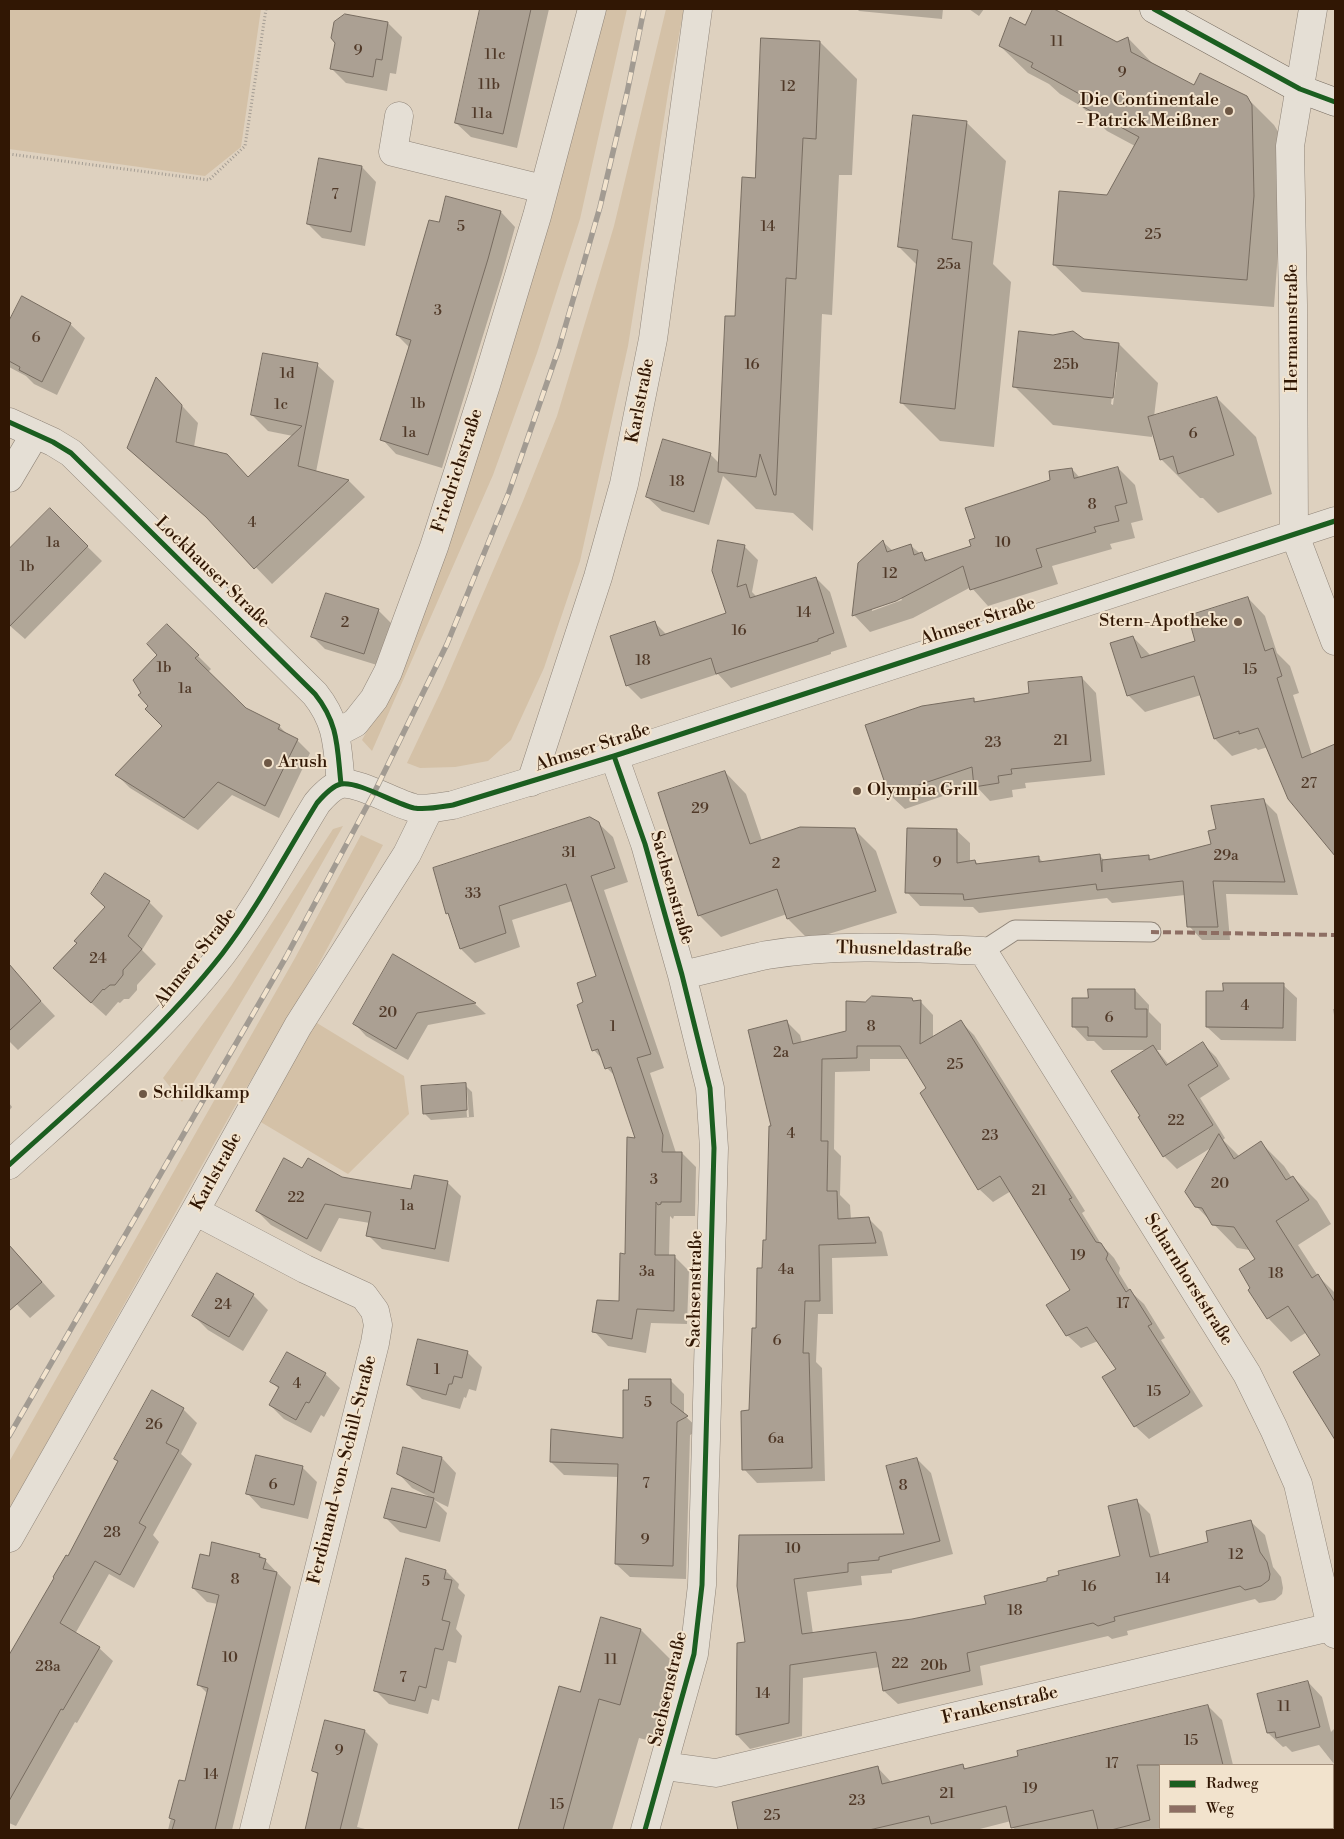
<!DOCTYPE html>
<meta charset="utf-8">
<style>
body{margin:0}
#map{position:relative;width:1344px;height:1839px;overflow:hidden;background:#ded1bf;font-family:"Libre Bodoni",serif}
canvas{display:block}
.frame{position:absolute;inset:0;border:10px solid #311704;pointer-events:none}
.legend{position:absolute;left:1159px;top:1764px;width:175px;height:65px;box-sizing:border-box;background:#f2e3cd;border:1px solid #a5917d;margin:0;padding:6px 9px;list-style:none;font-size:15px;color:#311704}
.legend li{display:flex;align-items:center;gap:10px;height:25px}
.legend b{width:25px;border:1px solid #a5917d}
</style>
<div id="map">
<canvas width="1344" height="1839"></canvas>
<div class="frame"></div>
<ul class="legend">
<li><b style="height:6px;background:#1b5e20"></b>Radweg</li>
<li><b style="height:6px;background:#8d6e63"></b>Weg</li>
</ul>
</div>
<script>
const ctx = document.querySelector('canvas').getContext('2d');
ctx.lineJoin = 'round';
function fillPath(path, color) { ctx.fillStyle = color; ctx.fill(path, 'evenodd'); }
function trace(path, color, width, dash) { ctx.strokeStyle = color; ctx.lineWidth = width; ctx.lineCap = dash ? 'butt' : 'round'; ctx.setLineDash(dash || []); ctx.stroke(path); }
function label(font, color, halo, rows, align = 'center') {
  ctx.font = font + ' "Libre Bodoni",serif'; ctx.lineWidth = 4; ctx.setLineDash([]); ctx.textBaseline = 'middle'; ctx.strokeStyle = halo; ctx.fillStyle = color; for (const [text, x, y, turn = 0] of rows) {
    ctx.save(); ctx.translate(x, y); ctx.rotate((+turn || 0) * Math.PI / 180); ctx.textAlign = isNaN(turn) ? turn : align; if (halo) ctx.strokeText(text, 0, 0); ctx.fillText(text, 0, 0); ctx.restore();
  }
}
fillPath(new Path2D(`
 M 9,9 L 261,9 L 241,147 L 205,176 L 9,149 Z
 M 601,9 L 627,9 L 580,219 L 537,353 L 493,475 L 372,751 L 362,740 L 384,700 Z
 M 666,9 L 684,9 L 669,87 L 628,346 L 580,561 L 544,668 L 511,740 L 488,761 L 455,767 L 420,768 L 407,763 L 443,687 L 523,501 L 557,416 L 614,226 Z
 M 343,826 L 290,920 L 182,1102 L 163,1078 L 231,986 L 333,829 Z
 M 361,835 L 383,845 L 295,1008 L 234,1108 L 9,1510 L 9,1462 L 295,958 Z
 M 312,1020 L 404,1076 L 409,1114 L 348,1174 L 254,1118 Z`), '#d4c1a7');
fillPath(new Path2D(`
 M 482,9 L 549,9 L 517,148 L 471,137 L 456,123 Z
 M 857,9 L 943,9 L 942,19 L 859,11 Z
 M 969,9 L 984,9 L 979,16 Z
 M 388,23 L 402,37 L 396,74 L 390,73 L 387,91 L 346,83 L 332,69 Z
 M 1025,26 L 1117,43 L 1128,38 L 1155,66 L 1195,87 L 1246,97 L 1274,125 L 1279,133 L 1280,224 L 1274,307 L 1082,292 L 1054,265 L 1108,196 L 1135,146 L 1107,131 L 1081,106 L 1060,94 L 1049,84 L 1028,73 L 1000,46 Z
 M 820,42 L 857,79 L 852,175 L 839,175 L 832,315 L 822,314 L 813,531 L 793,513 L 756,509 L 723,476 L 709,525 L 662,511 L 647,497 L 664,441 L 711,455 L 720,464 L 736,317 L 756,179 Z
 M 966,122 L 1006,161 L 993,264 L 1011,282 L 994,447 L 940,441 L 901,402 L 917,265 L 899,247 Z
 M 320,160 L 362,167 L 376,182 L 365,246 L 322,238 L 308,224 Z
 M 501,212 L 515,227 L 502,274 L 442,468 L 396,454 L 382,439 L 410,348 L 397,335 L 439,224 Z
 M 22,298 L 70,324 L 85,338 L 57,395 L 34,384 L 26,376 L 9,367 L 9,324 Z
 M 1083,340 L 1119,344 L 1158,383 L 1154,417 L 1217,398 L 1256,437 L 1272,494 L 1218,513 L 1203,498 L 1200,498 L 1161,459 L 1153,429 L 1152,437 L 1053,425 L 1014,386 ZM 1115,372 L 1117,372 L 1113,405 L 1111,404 Z
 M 317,365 L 334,381 L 316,472 L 349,481 L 365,497 L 272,584 L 218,528 L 129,447 L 172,395 L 198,423 L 194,447 L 252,482 L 293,436 L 268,431 L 252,415 Z
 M 1118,468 L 1135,485 L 1143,520 L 1131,523 L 1135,538 L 1110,544 L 1112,549 L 1052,566 L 1058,584 L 988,606 L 971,587 L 913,618 L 870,632 L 854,615 L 859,564 L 883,542 L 893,551 L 910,545 L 929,561 L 972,547 L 976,539 L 1051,481 L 1072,469 L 1080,478 ZM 901,598 L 902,600 L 872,611 L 872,608 Z
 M 50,510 L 102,561 L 25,639 L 9,625 L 9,550 Z
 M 744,546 L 758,560 L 752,592 L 757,597 L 816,578 L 830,592 L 847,647 L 831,652 L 831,654 L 731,688 L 718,674 L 641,699 L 627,685 L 654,622 L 667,635 L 727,614 Z
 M 1248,598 L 1265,616 L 1277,653 L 1290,666 L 1299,693 L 1293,695 L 1312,755 L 1335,745 L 1335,854 L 1291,800 L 1268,747 L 1258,750 L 1256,748 L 1232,756 L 1215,739 L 1201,695 L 1145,712 L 1128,695 L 1133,637 L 1151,656 L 1197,642 Z
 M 378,610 L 391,623 L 377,665 L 325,649 L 313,637 Z
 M 167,625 L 211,669 L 208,672 L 245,709 L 279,726 L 289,736 L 297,740 L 310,753 L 279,818 L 232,795 L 198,830 L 130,788 L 117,775 L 164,726 L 142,693 L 159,655 Z
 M 1082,678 L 1096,693 L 1105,775 L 1025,783 L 1026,788 L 1012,790 L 1013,797 L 990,801 L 975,785 L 905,809 L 890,795 L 973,699 L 977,703 L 1030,694 Z
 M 725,772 L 746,794 L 762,841 L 854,829 L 876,851 L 897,913 L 809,940 L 788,919 L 787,914 L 721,937 L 699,915 Z
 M 1263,800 L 1277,814 L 1298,895 L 1226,894 L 1230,940 L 1202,940 L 1189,926 L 1185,895 L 1112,903 L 1107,898 L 979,913 L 973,907 L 920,906 L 907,892 L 956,830 L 970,843 L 970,862 L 975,861 L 979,865 L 1038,857 L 1043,862 L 1100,856 L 1105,861 L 1148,856 L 1153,861 L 1213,845 L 1218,830 Z
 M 590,818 L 598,823 L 613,837 L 628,882 L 604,890 L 664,1068 L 650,1073 L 676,1153 L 682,1153 L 696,1167 L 695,1216 L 674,1216 L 673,1219 L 670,1216 L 669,1256 L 675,1257 L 689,1271 L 687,1324 L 651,1323 L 646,1353 L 608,1346 L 594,1331 L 620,1303 L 627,1255 L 637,1139 L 616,1077 L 607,1068 L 604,1061 L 594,1050 L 585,1003 L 598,977 L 572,901 L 512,920 L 520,947 L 475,963 L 461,949 L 450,916 L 447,913 L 434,868 Z
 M 149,902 L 163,916 L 142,950 L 156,964 L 137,985 L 137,990 L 129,999 L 124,999 L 120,1003 L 118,1002 L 106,1016 L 69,983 Z
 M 394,955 L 475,1004 L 486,1014 L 428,1025 L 408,1060 L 366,1036 L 355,1024 Z
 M 9,967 L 55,1016 L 18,1050 L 9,1041 Z
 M 1283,985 L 1297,998 L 1296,1041 L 1221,1040 L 1207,1027 L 1224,993 Z
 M 1135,990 L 1149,1005 L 1149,1012 L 1161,1024 L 1161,1050 L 1157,1050 L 1169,1065 L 1203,1044 L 1216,1057 L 1230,1079 L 1200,1098 L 1225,1138 L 1223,1140 L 1240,1157 L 1261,1143 L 1284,1166 L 1292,1178 L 1293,1177 L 1317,1201 L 1331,1224 L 1298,1245 L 1318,1276 L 1335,1293 L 1335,1438 L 1295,1373 L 1322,1356 L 1307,1332 L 1291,1342 L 1268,1318 L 1257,1259 L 1250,1250 L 1237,1248 L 1196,1206 L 1214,1146 L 1177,1169 L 1164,1156 L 1146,1050 L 1103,1050 L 1094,1041 L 1087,1041 L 1073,1026 L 1089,999 Z
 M 911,999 L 915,1002 L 920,1001 L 933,1015 L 933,1038 L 961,1022 L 974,1035 L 1085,1211 L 1082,1213 L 1101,1244 L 1114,1258 L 1120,1268 L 1119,1273 L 1130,1291 L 1144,1304 L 1165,1338 L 1161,1340 L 1203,1406 L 1149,1439 L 1135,1426 L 1117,1369 L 1098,1341 L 1081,1348 L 1067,1335 L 1072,1290 L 1011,1191 L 993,1202 L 979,1189 L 928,1088 L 910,1059 L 870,1059 L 870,1071 L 835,1072 L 834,1149 L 841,1156 L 840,1195 L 850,1205 L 851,1219 L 869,1219 L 882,1232 L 888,1256 L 832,1258 L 833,1314 L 818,1314 L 816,1362 L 822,1368 L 825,1481 L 757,1483 L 744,1469 L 757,1330 L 767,1241 L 773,1128 L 786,1021 L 800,1035 L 802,1043 L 847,1032 L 866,1003 Z
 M 1333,1009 L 1335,1009 L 1335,1021 Z
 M 465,1085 L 472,1092 L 474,1117 L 431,1120 L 424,1113 ZM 465,1090 L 467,1090 L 469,1117 L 467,1117 Z
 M 9,1103 L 12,1107 L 9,1111 Z
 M 303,1169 L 342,1178 L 412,1191 L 447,1182 L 461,1196 L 449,1262 L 382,1249 L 368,1235 L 370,1223 L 339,1218 L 321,1252 L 271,1225 L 257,1211 Z
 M 9,1245 L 55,1296 L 30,1318 L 9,1296 Z
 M 253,1295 L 268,1310 L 243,1351 L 208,1330 L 194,1316 Z
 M 467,1352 L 482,1367 L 476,1391 L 469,1389 L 466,1398 L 464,1397 L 460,1409 L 422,1399 L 408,1385 Z
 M 325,1374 L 340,1388 L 324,1417 L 321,1415 L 311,1433 L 284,1419 L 270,1405 L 279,1389 L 272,1382 Z
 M 671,1381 L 684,1394 L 684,1415 L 700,1430 L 690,1435 L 686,1579 L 630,1577 L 616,1564 L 618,1477 L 564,1475 L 551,1462 L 624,1439 Z
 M 183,1409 L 197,1423 L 181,1454 L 192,1464 L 153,1535 L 159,1542 L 134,1588 L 109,1574 L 75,1634 L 99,1648 L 113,1661 L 77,1723 L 75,1722 L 16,1826 L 9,1823 L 9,1658 L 68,1558 L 119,1462 L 116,1459 Z
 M 442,1458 L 456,1473 L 448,1507 L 434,1500 L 447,1513 L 440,1542 L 400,1532 L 386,1518 L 430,1497 L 412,1488 L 398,1473 Z
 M 917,1459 L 931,1473 L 953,1554 L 892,1570 L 892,1573 L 861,1576 L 862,1585 L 807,1592 L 813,1634 L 912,1620 L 987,1605 L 1121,1557 L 1137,1501 L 1150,1514 L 1160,1556 L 1210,1543 L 1251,1522 L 1265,1535 L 1273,1567 L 1281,1577 L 1283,1588 L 1282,1594 L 1275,1600 L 1259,1603 L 1255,1599 L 1127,1631 L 1128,1635 L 1112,1639 L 1108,1636 L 980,1666 L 983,1685 L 898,1704 L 884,1691 L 880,1667 L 803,1678 L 802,1736 L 750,1749 L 737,1735 L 738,1644 L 746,1643 L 738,1586 L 906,1535 Z
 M 302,1467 L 317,1482 L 308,1519 L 261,1508 L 247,1493 Z
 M 213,1543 L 260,1555 L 291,1587 L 232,1830 L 168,1830 L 180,1781 L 186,1782 L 208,1694 L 199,1685 L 218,1604 L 207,1602 L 193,1588 L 210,1557 Z
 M 446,1571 L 459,1584 L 458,1588 L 465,1595 L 456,1629 L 462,1636 L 456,1663 L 448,1661 L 439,1701 L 432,1699 L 428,1714 L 389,1704 L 376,1691 Z
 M 641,1630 L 680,1669 L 659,1743 L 639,1738 L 612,1830 L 520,1830 L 560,1688 L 581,1693 Z
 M 1308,1682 L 1322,1697 L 1331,1732 L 1335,1728 L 1335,1811 L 1333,1812 L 1334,1764 L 1319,1745 L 1292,1752 L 1286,1746 L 1283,1747 L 1268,1733 Z
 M 1208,1706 L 1222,1720 L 1233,1765 L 1160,1765 L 1160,1828 L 1213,1828 L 1214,1830 L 1016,1830 L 1012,1827 L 1011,1821 L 976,1830 L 737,1830 L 877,1767 L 892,1783 L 963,1766 L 967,1770 Z
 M 365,1731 L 378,1744 L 357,1827 L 369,1830 L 306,1830 L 319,1776 L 314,1771 Z
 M 1335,1819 L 1335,1830 L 1332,1830 L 1330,1828 L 1333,1828 L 1333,1821 Z`), '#0003');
const building = new Path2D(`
 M 480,9 L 531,9 L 503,134 L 455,123 Z
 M 1033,9 L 1054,9 L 1117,42 L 1128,37 L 1131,52 L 1194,85 L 1200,73 L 1247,96 L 1252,105 L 1254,196 L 1247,280 L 1053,265 L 1059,191 L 1107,195 L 1139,137 L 1078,104 L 1083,96 L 1031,67 L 1033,63 L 999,46 L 1010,17 L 1025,25 Z
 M 345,14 L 388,22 L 382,60 L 376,59 L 373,77 L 330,69 L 335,43 L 331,38 L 334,22 Z
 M 761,38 L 820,41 L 816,139 L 803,138 L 796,279 L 786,278 L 776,495 L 774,495 L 760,454 L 756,477 L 718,472 L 725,316 L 735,316 L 742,177 L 755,178 Z
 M 913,115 L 967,121 L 952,239 L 972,242 L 955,409 L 900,403 L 918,250 L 898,247 Z
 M 319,158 L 362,166 L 351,232 L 307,224 Z
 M 446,196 L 501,211 L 488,259 L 428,455 L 380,440 L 411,340 L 396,335 L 429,220 L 439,222 Z
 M 22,296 L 71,323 L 42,382 L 19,370 L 20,367 L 9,361 L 9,321 Z
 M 1019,331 L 1053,335 L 1073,331 L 1084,339 L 1119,343 L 1113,398 L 1013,387 Z
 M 263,353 L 318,363 L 298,466 L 349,480 L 254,569 L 206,517 L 127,448 L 156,377 L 182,405 L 176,442 L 227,454 L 248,477 L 302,426 L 251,415 Z
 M 1217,397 L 1234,455 L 1178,474 L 1173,456 L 1160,460 L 1148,417 Z
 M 663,439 L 711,453 L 694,512 L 646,497 Z
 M 1118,467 L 1127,503 L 1115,506 L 1119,521 L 1094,527 L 1096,532 L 1036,549 L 1042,567 L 970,590 L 963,566 L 896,601 L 852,616 L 858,563 L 883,540 L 887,552 L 911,544 L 914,555 L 922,552 L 925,561 L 971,546 L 969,540 L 975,538 L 965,508 L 1050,480 L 1049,471 L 1072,468 L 1074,478 Z
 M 50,508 L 88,546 L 9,627 L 9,549 Z
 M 718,540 L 745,545 L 737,587 L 746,584 L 750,598 L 816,577 L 834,633 L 818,639 L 818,641 L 716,674 L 711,658 L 626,686 L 610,636 L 655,621 L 660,636 L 726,613 L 712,571 Z
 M 326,593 L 379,609 L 364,654 L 311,637 Z
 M 1248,597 L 1265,651 L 1273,648 L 1282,676 L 1277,678 L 1302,758 L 1335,744 L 1335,856 L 1288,799 L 1258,728 L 1239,734 L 1239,731 L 1214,739 L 1194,676 L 1127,696 L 1110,643 L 1133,636 L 1141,658 L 1195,641 L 1188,616 Z
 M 167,624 L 199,655 L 195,658 L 246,708 L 280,725 L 278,729 L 298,739 L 265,806 L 218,782 L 184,818 L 115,775 L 162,726 L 145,709 L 148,706 L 138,695 L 141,693 L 133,680 L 157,655 L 147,644 Z
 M 1082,677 L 1091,761 L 1011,769 L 1012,774 L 998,776 L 999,783 L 974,787 L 972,767 L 889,795 L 865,725 L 922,706 L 974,698 L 974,702 L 1029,693 L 1028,682 Z
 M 725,771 L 750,844 L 800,827 L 855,828 L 876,891 L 787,919 L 777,889 L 698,916 L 658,793 Z
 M 1264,799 L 1285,882 L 1213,881 L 1218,927 L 1187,927 L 1183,881 L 1097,890 L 1096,884 L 964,900 L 963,894 L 905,893 L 907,828 L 957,829 L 957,863 L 975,860 L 976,864 L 1039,856 L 1039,862 L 1100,854 L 1102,872 L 1102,860 L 1149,855 L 1149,860 L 1211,844 L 1208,831 L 1216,829 L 1211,806 Z
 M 590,817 L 599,822 L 615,868 L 591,876 L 651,1054 L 637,1058 L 663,1135 L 662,1152 L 682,1152 L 681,1202 L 661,1202 L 661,1204 L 658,1205 L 656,1202 L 655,1255 L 675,1255 L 674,1311 L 637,1309 L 632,1339 L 592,1332 L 597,1300 L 619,1301 L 620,1253 L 625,1254 L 627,1137 L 635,1138 L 611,1067 L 605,1069 L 598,1049 L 592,1051 L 577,1005 L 583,1002 L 577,983 L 596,976 L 566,884 L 499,906 L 506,933 L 460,949 L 448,913 L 446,914 L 433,868 Z
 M 105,873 L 150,901 L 128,936 L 142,949 L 123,970 L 123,975 L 115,985 L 110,985 L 104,990 L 103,989 L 91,1003 L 53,968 L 77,943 L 74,941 L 105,907 L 91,894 Z
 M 393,954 L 476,1003 L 417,1013 L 396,1049 L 353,1024 Z
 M 9,964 L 41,1001 L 9,1031 Z
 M 1223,983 L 1284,983 L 1283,1028 L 1206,1027 L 1206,991 L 1223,991 Z
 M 1088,989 L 1135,989 L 1135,1009 L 1147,1009 L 1147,1037 L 1088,1036 L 1088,1027 L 1072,1027 L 1072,998 L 1088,998 Z
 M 872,996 L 912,998 L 913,1001 L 921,1000 L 920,1044 L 961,1020 L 1072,1198 L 1069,1199 L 1096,1242 L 1101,1243 L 1108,1254 L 1106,1259 L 1126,1292 L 1130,1289 L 1152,1324 L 1148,1326 L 1190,1392 L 1188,1395 L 1134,1427 L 1102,1377 L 1116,1369 L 1087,1327 L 1066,1336 L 1046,1305 L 1070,1290 L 1000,1176 L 978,1190 L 920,1093 L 926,1088 L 900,1046 L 857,1046 L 857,1058 L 822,1059 L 821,1141 L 828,1141 L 827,1191 L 837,1191 L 838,1219 L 869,1217 L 876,1243 L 819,1245 L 820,1301 L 805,1301 L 803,1353 L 809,1353 L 812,1468 L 742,1470 L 741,1411 L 749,1410 L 752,1328 L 756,1328 L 757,1268 L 762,1268 L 763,1240 L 766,1240 L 769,1126 L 771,1126 L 748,1030 L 787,1020 L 793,1044 L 846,1031 L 846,1001 L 865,1002 Z
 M 1203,1042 L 1218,1066 L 1188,1085 L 1213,1125 L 1163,1157 L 1138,1117 L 1140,1116 L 1111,1071 L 1153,1045 L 1166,1065 Z
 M 466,1083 L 467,1110 L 423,1114 L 421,1086 Z
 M 1219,1134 L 1234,1159 L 1261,1141 L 1286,1180 L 1293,1176 L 1309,1200 L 1276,1221 L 1312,1278 L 1318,1274 L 1335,1302 L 1335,1440 L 1293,1372 L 1320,1355 L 1288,1306 L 1267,1319 L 1248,1290 L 1250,1288 L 1239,1269 L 1255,1259 L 1234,1227 L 1212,1225 L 1202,1208 L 1195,1207 L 1185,1192 Z
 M 284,1158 L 302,1168 L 308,1158 L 342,1177 L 411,1189 L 414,1175 L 448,1181 L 435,1249 L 366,1236 L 371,1212 L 325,1204 L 307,1239 L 256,1211 Z
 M 9,1245 L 42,1282 L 9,1311 Z
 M 217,1273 L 254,1294 L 229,1337 L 192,1316 Z
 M 418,1339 L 468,1351 L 462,1378 L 454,1376 L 452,1384 L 449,1384 L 446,1395 L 407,1385 Z
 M 287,1352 L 326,1373 L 309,1403 L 306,1402 L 296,1420 L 269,1405 L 279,1387 L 270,1382 Z
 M 629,1379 L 671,1379 L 671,1403 L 688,1416 L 677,1422 L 673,1566 L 615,1564 L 618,1464 L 550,1462 L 551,1429 L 623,1438 L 623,1390 L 628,1390 Z
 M 152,1390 L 184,1408 L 166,1443 L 179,1450 L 139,1523 L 146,1527 L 120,1575 L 95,1561 L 60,1623 L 100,1647 L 63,1710 L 61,1709 L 9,1801 L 9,1655 L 54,1578 L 53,1577 L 66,1555 L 68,1556 L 118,1461 L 114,1459 Z
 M 403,1447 L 442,1457 L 434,1493 L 397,1474 Z
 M 256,1455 L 303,1466 L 294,1505 L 246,1494 Z
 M 917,1458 L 940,1541 L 879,1557 L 879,1560 L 848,1563 L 848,1572 L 794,1579 L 802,1634 L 912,1619 L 986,1604 L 984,1596 L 1047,1581 L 1047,1578 L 1059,1575 L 1058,1571 L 1120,1556 L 1108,1506 L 1137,1499 L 1150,1557 L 1208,1542 L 1206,1531 L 1251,1520 L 1260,1552 L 1267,1562 L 1270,1574 L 1269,1580 L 1261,1586 L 1245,1590 L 1240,1586 L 1114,1617 L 1115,1621 L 1098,1626 L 1093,1623 L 967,1653 L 970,1671 L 883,1691 L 876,1652 L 790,1665 L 789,1723 L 736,1735 L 737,1643 L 745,1642 L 737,1586 L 739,1535 L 904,1534 L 886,1466 Z
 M 392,1488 L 434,1498 L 426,1528 L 384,1518 Z
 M 212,1542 L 260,1554 L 259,1557 L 266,1559 L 263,1569 L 277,1572 L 215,1830 L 172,1830 L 175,1820 L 169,1818 L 179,1780 L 185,1781 L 208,1688 L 197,1685 L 219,1595 L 192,1588 L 200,1554 L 209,1556 Z
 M 406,1558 L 446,1570 L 444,1579 L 452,1580 L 442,1620 L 450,1622 L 443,1650 L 435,1648 L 426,1688 L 419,1686 L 415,1701 L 374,1691 Z
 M 601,1617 L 641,1629 L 620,1705 L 599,1699 L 563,1830 L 518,1830 L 559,1686 L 580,1692 Z
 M 1308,1681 L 1320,1727 L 1276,1738 L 1275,1732 L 1267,1733 L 1257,1694 Z
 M 1208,1705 L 1223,1765 L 1137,1765 L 1150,1820 L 1111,1830 L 1098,1830 L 1093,1810 L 1011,1828 L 1006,1806 L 931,1824 L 929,1816 L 869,1830 L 738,1830 L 732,1802 L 878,1766 L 882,1784 L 963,1764 L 964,1769 L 1018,1756 L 1017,1751 Z
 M 325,1720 L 365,1730 L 340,1830 L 305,1830 L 318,1773 L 312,1771 Z`);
fillPath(building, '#aba093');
trace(building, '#776c60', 1);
const service = new Path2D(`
 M 983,951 L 1015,930 L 1151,932`);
const minor = new Path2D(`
 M 1313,9 L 1290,146 L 1293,305 L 1294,533 L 1335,641
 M 399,116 L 393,152 L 543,189
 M 9,478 L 35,434
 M 336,733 L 355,723 L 374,699 L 388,672 L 434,547 L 486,385 L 537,216 L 592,9
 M 614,756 L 645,844 L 682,975 L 710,1088 L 714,1148 L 702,1585 L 694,1654 L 645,1830
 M 531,782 L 598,577 L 624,484 L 653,339 L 698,9
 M 682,975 C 710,969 738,961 767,955 C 838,943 912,948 983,951 L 1247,1374 L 1274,1429 L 1298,1484 L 1331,1627 L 1335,1634
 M 195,1211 L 305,1269 L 364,1296 L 375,1311 L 378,1325 L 375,1343 L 254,1830
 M 9,1538 L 195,1211 L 298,1026 L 407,854 L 429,809
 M 664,1766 L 716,1773 L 1335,1626`);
const tertiary = new Path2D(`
 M 9,422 L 53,442 L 71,453 L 315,694 C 339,724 337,748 341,784
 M 9,1165 C 83,1098 160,1033 222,954 C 258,907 286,853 317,803 C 323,796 332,786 341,784 C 359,781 395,804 414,808 C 427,810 440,807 453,805 L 614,756 L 1335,521`);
const secondary = new Path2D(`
 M 1154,9 L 1300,89 L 1335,102`);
trace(service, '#908579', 21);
trace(minor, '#908579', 29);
trace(tertiary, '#908579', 29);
trace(secondary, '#776c60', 29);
trace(new Path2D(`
 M 9,154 L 209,180 L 245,146 L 266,9`), '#a29b92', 3, [1, 2.5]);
trace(service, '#e5dfd5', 19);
trace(minor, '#e5dfd5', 28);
trace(tertiary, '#e5dfd5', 28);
trace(secondary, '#e5dfd5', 28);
const rail = new Path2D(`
 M 9,1436 L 286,957 L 374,793 L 447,644 L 509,492 L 559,348 L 600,207 L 627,93 L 644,9`);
trace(rail, '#a29b92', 5.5);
trace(rail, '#f2e3cd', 4, [11]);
trace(new Path2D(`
 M 1151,932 L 1335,935`), '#8d6e63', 4, [8, 4]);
trace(new Path2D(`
 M 1154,9 L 1300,89 L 1335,102
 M 9,422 L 53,442 L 71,453 L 315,694 C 339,724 337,748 341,784
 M 614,756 L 645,844 L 682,975 L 710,1088 L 714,1148 L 702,1585 L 694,1654 L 645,1830
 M 9,1165 C 83,1098 160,1033 222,954 C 258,907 286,853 317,803 C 323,796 332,786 341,784 C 359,781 395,804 414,808 C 427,810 440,807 453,805 L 614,756 L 1335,521`), '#1b5e20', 5);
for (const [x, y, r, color] of [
 [1229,111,5,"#6e5845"],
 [1238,622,5,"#6e5845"],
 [268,763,5,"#6e5845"],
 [857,791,5,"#6e5845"],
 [143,1094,5,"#6e5845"]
]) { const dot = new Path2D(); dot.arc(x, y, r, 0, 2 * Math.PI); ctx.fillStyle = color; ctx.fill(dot); trace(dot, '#f2e3cd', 2); }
label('15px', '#503928', null, [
 ["11",1057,42],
 ["9",358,51],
 ["11c",495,55],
 ["9",1122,73],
 ["11b",489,85],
 ["12",788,87],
 ["11a",482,114],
 ["7",335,195],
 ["5",461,227],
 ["14",768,227],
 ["25",1153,235],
 ["25a",949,265],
 ["3",438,311],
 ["6",36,338],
 ["16",752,365],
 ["25b",1066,365],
 ["1d",287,374],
 ["1b",418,404],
 ["1c",281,405],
 ["1a",409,433],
 ["6",1193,434],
 ["18",677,482],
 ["8",1092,505],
 ["4",252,523],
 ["1a",53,543],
 ["10",1003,543],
 ["1b",27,567],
 ["12",890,574],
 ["14",804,613],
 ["2",345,623],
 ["16",739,631],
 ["18",643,661],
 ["1b",164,668],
 ["15",1250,670],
 ["1a",185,689],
 ["21",1061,741],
 ["23",993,743],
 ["27",1309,784],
 ["29",700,809],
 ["31",569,853],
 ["29a",1226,856],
 ["9",937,863],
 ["2",776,864],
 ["33",473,894],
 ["24",98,959],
 ["4",1245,1006],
 ["20",388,1013],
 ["6",1109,1018],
 ["1",613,1027],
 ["8",871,1027],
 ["2a",781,1053],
 ["25",955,1065],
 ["22",1176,1121],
 ["4",791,1134],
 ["23",990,1136],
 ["3",654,1180],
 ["20",1220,1184],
 ["21",1039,1191],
 ["22",296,1198],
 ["1a",407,1206],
 ["19",1078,1256],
 ["4a",786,1270],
 ["3a",647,1272],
 ["18",1276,1274],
 ["17",1123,1304],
 ["24",223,1305],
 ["6",777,1341],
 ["1",437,1370],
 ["4",297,1384],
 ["15",1154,1392],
 ["5",648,1403],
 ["26",154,1425],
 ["6a",776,1439],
 ["7",646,1484],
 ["6",273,1485],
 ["8",903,1486],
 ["28",112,1533],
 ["9",645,1540],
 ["10",793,1549],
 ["12",1236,1555],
 ["14",1163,1579],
 ["8",235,1580],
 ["5",426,1582],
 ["16",1089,1587],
 ["18",1015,1611],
 ["10",230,1658],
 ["11",611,1660],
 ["22",900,1664],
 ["20b",934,1666],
 ["28a",48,1667],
 ["7",403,1678],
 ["14",763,1694],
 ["11",1284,1707],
 ["15",1191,1741],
 ["9",339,1751],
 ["17",1112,1764],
 ["14",211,1775],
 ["19",1030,1789],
 ["21",947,1794],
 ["23",857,1801],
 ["15",557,1805],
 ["25",772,1816]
]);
label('18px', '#311704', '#f2e3cd', [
 ["Die Continentale",1219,101,"right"],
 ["- Patrick Meißner",1219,122,"right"],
 ["Stern-Apotheke",1228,622,"right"],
 ["Arush",278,763],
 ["Olympia Grill",867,791],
 ["Schildkamp",153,1094]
], 'left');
label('18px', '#311704', '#f2e3cd', [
 ["Hermannstraße",1293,328,-90],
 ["Karlstraße",641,401,-79],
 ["Friedrichstraße",458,471,-72],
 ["Lockhauser Straße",212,573,44],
 ["Ahmser Straße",978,622,-18],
 ["Ahmser Straße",593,748,-18],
 ["Sachsenstraße",671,888,74],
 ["Thusneldastraße",904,950,1],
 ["Ahmser Straße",196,958,-52],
 ["Karlstraße",217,1172,-61],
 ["Scharnhorststraße",1188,1280,58],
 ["Sachsenstraße",696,1289,-89],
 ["Ferdinand-von-Schill-Straße",343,1470,-76],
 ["Sachsenstraße",669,1689,-77],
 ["Frankenstraße",1000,1706,-13]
]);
</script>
